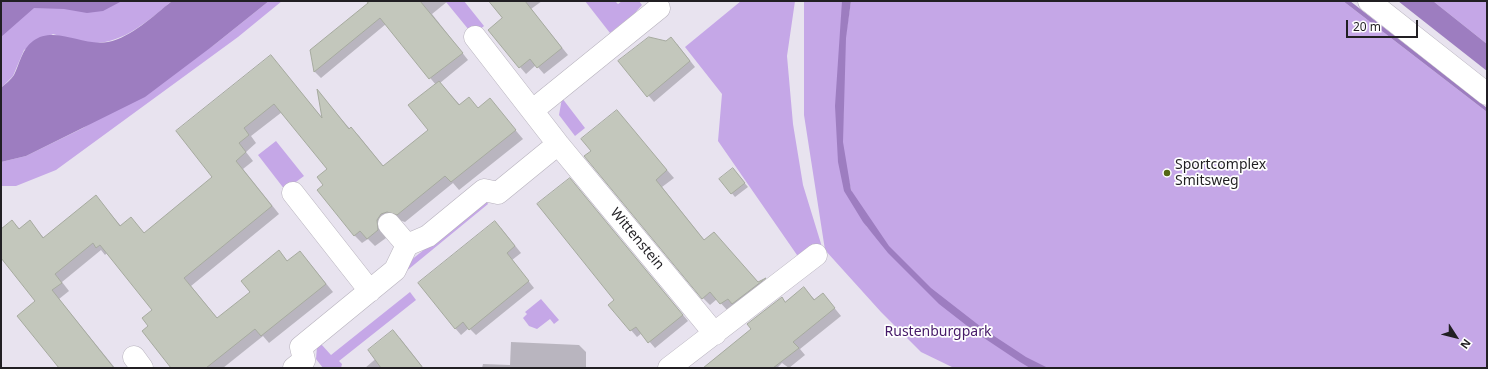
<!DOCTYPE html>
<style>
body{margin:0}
#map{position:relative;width:1488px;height:369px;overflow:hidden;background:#e8e3ef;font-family:"Noto Sans",sans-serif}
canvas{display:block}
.frame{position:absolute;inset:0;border:2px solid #211f23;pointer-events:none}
.north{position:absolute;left:1436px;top:317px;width:40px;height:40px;-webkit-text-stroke:3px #fff;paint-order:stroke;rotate:126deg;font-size:11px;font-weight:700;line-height:16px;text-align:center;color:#211f23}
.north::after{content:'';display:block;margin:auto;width:14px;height:18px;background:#211f23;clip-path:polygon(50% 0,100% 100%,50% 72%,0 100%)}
.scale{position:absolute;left:1346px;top:20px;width:72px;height:18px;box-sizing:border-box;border:2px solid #211f23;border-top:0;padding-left:5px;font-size:12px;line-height:14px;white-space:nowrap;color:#211f23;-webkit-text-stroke:3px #fff;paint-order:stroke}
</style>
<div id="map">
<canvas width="1488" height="369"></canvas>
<div class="frame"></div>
<div class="north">N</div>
<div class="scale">20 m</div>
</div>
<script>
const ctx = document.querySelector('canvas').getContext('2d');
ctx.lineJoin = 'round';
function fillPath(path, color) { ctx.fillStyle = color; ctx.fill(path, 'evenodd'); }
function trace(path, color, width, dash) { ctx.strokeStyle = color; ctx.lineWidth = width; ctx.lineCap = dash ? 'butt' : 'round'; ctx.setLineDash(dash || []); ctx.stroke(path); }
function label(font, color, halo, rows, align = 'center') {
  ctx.font = font + ' "Noto Sans",sans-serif'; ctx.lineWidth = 3.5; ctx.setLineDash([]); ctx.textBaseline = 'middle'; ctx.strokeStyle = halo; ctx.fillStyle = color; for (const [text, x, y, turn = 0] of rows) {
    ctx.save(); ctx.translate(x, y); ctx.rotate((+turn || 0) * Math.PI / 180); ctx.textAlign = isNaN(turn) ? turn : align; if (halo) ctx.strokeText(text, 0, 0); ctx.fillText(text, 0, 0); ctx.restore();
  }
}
fillPath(new Path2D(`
 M 1,1 L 172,1 C 149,20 123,44 92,43 C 79,43 66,38 53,34 L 24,50 L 13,76 L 1,88 Z
 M 269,1 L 282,1 L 238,37 L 56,170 L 16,186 L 1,186 L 1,162 L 26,156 L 83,128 L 214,45 Z
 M 464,1 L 484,26 L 473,35 L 446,2 Z
 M 585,1 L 615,1 L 618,4 L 622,1 L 639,1 L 642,5 L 634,14 L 610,33 Z
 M 741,1 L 795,1 L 787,56 L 793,124 L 803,185 L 822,247 L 804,257 L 797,255 L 718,141 L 722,94 L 685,47 Z
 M 804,1 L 844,1 L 841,18 L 843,120 L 845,40 L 851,1 L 1343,1 L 1487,112 L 1487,368 L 1041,368 L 1002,347 L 943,299 L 918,279 L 870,227 L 852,194 L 843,156 L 844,184 L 867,227 L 938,302 L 1002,348 L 1035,368 L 954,368 L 921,352 L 881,312 L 825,250 L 804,115 Z
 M 1433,1 L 1487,1 L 1487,44 Z
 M 562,98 L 585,128 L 575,136 L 559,115 Z
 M 276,141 L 304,176 L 285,190 L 258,155 Z
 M 486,200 L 488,204 L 404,273 L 400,269 Z
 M 410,292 L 416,300 L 339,361 L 342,364 L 341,368 L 323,368 L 316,359 L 317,347 L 321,344 L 331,355 Z
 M 541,299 L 559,320 L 554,324 L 550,319 L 537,329 L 529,326 L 523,318 L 527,314 L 525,312 Z`), '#c5a7e7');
fillPath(new Path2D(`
 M 1,1 L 122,1 L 103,11 L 87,13 L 64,9 L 34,8 L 1,37 Z
 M 172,1 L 269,1 L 214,45 L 145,97 L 26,156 L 1,162 L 1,88 C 5,84 11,80 14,75 C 20,63 22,49 33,41 C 55,25 83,47 108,42 C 132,37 153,16 172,1 Z
 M 842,1 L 851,1 L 846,38 L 843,142 L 851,190 L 889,246 L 931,288 L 985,330 L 1026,357 L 1048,368 L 1030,368 L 1020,362 L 975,332 L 939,304 L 888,253 L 863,222 L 844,191 L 838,162 L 835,106 Z
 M 1343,1 L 1350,1 L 1487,108 L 1487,112 Z
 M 1398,1 L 1433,1 L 1487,44 L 1487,71 Z`), '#9d7dc0');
fillPath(new Path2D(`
 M 372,1 L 448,1 L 432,14 L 468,60 L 440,83 L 460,105 L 469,99 L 479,109 L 490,100 L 523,139 L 459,190 L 453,183 L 405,222 L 395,219 L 385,228 L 386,238 L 375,246 L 368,239 L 362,243 L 354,235 L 324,185 L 328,169 L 282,112 L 251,136 L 256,143 L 246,152 L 253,161 L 243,169 L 279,214 L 191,286 L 218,319 L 251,292 L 279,252 L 288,262 L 307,260 L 333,292 L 269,343 L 263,336 L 223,368 L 173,368 L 149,326 L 153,310 L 107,253 L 105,255 L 101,250 L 62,282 L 69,291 L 59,299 L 115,368 L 61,368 L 37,301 L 1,257 L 1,230 L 12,222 L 20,229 L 29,221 L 44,238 L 96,197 L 121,226 L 131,218 L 145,234 L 214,177 L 271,56 L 323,119 L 318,92 L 350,129 L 351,128 L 359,136 L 384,167 L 430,130 L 436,85 L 386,24 L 321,78 L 314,71 Z
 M 490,1 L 542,1 L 531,9 L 568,55 L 544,74 L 536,65 L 526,74 L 520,67 L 504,18 Z
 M 677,44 L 695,67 L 654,102 L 619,61 Z
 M 623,119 L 674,178 L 662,187 L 705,241 L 714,233 L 759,283 L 766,279 L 772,285 L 728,311 L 717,299 L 710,305 L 703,298 Z
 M 733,169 L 748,187 L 735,197 L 720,179 Z
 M 576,186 L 688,321 L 655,348 L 642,333 L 637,337 L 609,305 L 615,300 Z
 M 501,228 L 521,253 L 512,260 L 534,288 L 476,335 L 469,328 L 461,335 L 455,328 Z
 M 804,288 L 815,300 L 823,294 L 841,316 L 800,349 L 805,355 L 789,368 L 782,363 L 777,368 L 704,368 L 753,329 L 782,298 L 786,303 Z
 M 400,338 L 422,366 L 420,368 L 365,368 Z
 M 511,342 L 579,345 L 586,352 L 586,368 L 482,368 L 483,364 L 510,365 Z`), '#0003');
const building = new Path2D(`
 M 366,1 L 420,1 L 463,53 L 429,79 L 380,18 L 314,72 L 310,50 L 368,3 Z
 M 489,1 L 525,1 L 562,48 L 537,68 L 530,59 L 519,68 L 488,30 L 502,18 Z
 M 649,37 L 666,41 L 671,37 L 690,61 L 647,97 L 618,61 Z
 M 271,55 L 322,118 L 317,89 L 349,129 L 351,127 L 383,166 L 428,130 L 408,105 L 439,81 L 459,105 L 469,97 L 478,108 L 490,98 L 516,130 L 451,182 L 445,176 L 397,215 L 387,212 L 381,214 L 377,220 L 378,230 L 367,239 L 360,231 L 354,236 L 317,190 L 323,185 L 317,177 L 327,169 L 274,104 L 244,128 L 249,135 L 239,143 L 246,152 L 236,161 L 272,206 L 184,278 L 217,318 L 250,292 L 241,281 L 279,250 L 287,261 L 300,251 L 326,284 L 261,336 L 255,329 L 206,368 L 171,368 L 142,331 L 148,326 L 142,318 L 152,310 L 100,245 L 96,248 L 93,243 L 55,274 L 62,283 L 52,290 L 114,368 L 59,368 L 17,316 L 35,301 L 1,258 L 1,229 L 12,220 L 19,229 L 30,220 L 43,238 L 96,195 L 120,226 L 131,217 L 144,233 L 212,177 L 176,131 Z
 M 617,110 L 667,170 L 656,180 L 704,240 L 714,232 L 758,282 L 766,278 L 732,304 L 728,299 L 720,304 L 710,292 L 702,299 L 584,156 L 591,151 L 581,139 Z
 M 733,168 L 745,183 L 731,194 L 719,179 Z
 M 570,178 L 683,315 L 648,343 L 636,327 L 630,331 L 608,305 L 614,300 L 537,204 Z
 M 495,221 L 515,246 L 507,253 L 529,281 L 469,330 L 463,322 L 455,329 L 418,283 Z
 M 804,287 L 814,300 L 823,293 L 835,308 L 793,342 L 799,348 L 773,368 L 703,368 L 751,329 L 747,324 L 782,297 L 785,302 Z
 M 393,330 L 416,359 L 423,368 L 381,368 L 368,350 Z`);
fillPath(building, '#c3c7bc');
trace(building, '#a6aa9f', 1);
const minor = new Path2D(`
 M 1369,1 L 1487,94
 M 475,37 L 558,144 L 715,334
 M 533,110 L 659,8
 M 293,193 L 370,291
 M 389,224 L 407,245
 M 134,357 L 142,368
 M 294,368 L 304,360 L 301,347 L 395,270 L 407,245 L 428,236 L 484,190 L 498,193 L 558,144
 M 669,368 L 816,255`);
trace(minor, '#b7b2bd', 23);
trace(minor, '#fff', 22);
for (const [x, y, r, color] of [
 [1167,173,4,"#546713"]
]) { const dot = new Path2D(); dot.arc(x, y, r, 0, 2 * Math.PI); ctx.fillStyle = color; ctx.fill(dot); trace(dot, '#fff', 1.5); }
label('14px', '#211f23', '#fff', [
 ["Sportcomplex",1175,165],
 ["Smitsweg",1175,181]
], 'left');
label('14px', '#211f23', '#fff', [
 ["Wittenstein",637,239,50]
]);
label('14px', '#451968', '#fff', [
 ["Rustenburgpark",938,332]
]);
</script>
